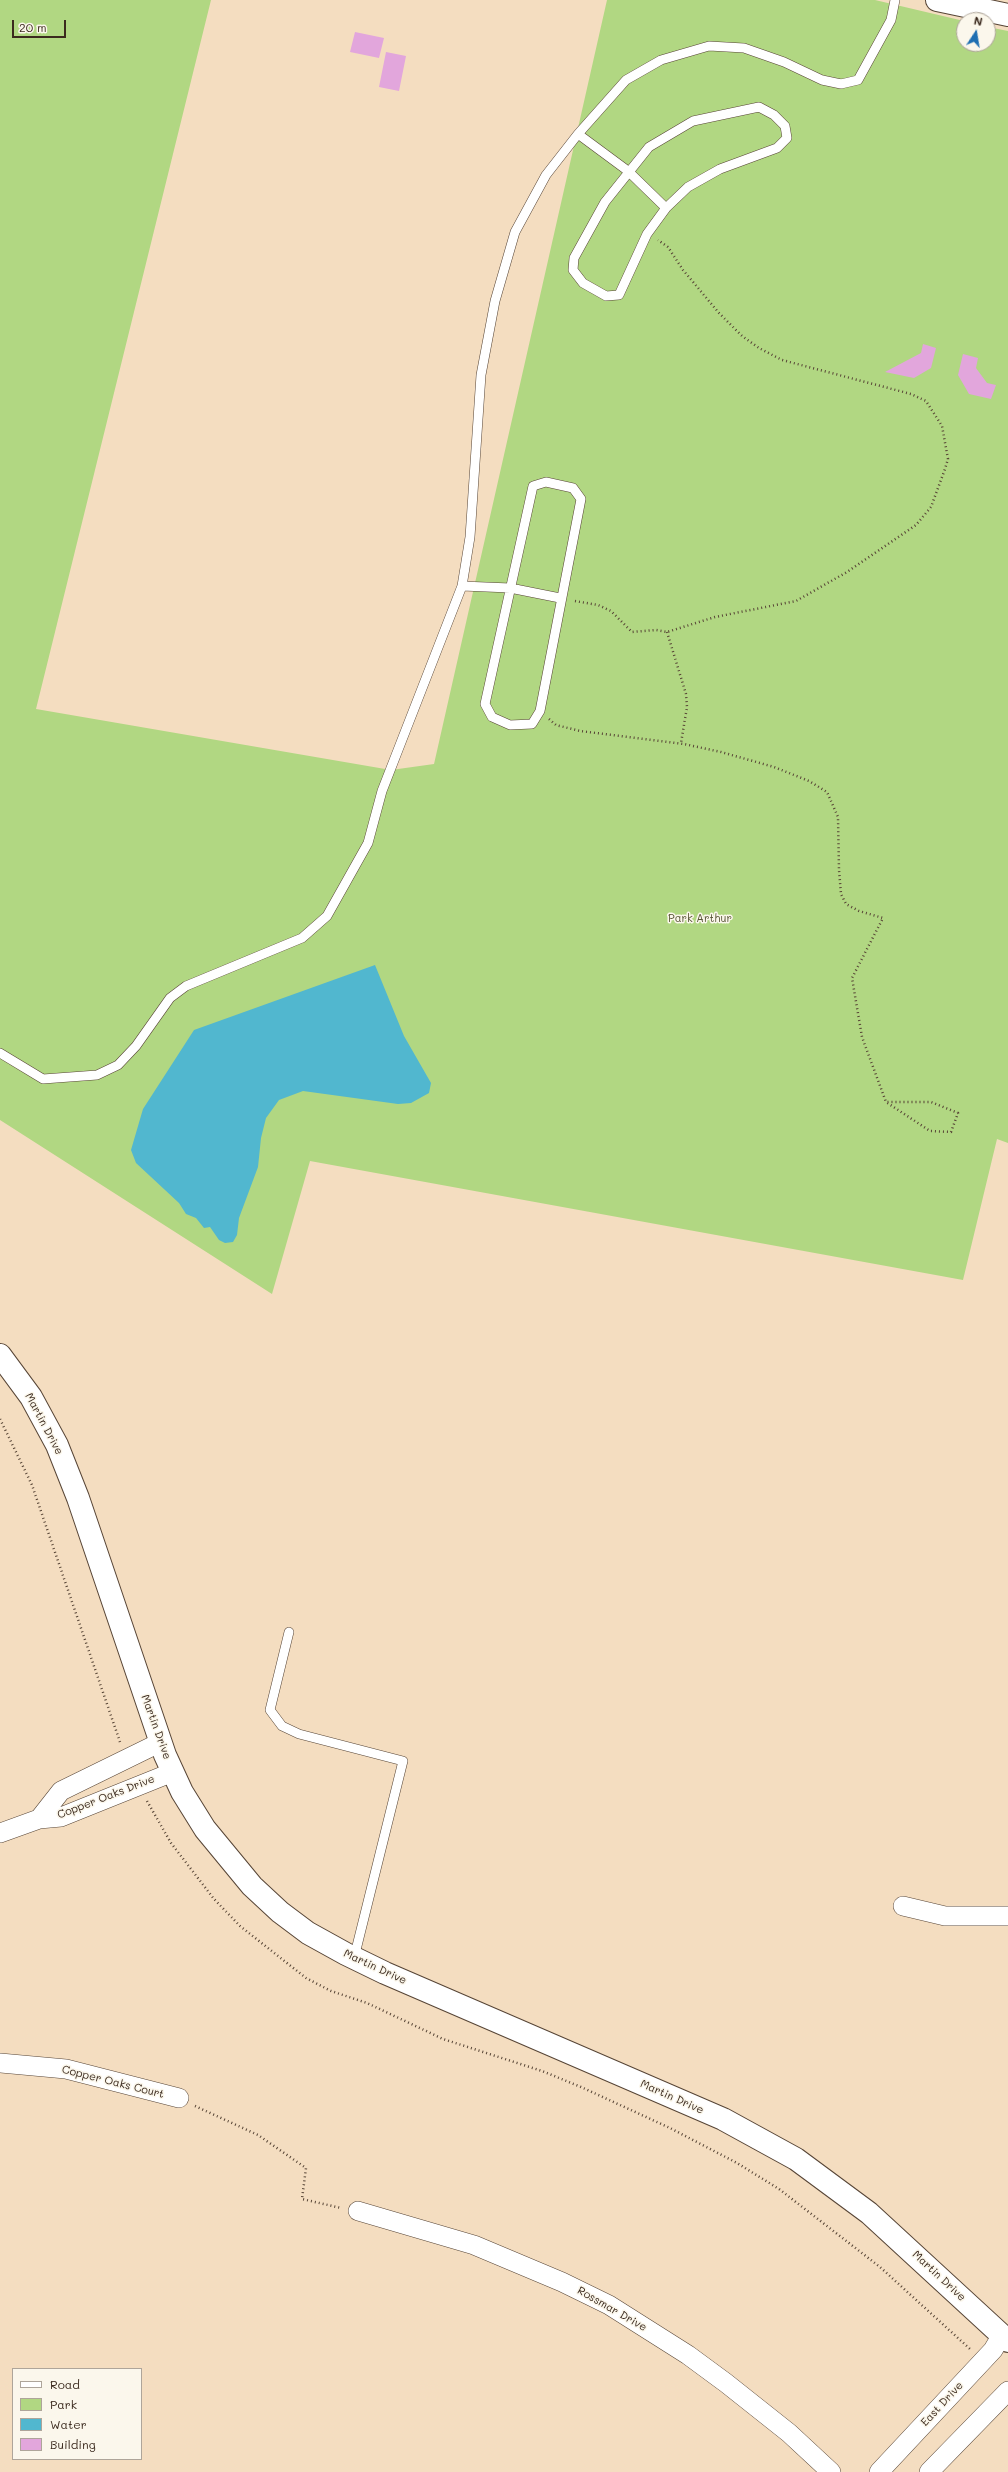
<!DOCTYPE html>
<style>
body{margin:0}
#map{position:relative;width:1008px;height:2472px;overflow:hidden;background:#f4ddc0;font-family:Mali,sans-serif}
canvas{display:block}
.legend{position:absolute;left:12px;top:2368px;width:130px;height:92px;box-sizing:border-box;background:#fbf7ec;border:1px solid #aea59a;margin:0;padding:5px 7px;list-style:none;font-size:12px;color:#3b2a1e}
.legend li{display:flex;align-items:center;gap:8px;height:20px}
.legend b{width:20px;border:1px solid #aea59a}
.north{position:absolute;left:956px;top:12px;width:40px;height:40px;box-sizing:border-box;background:#fbf7ec;border:1px solid #aea59a;border-radius:50%;rotate:12deg;font-size:11px;font-weight:700;line-height:16px;text-align:center;color:#3b2a1e}
.north::after{content:'';display:block;margin:auto;width:14px;height:18px;background:#1f6fb2;clip-path:polygon(50% 0,100% 100%,50% 72%,0 100%)}
.scale{position:absolute;left:12px;top:20px;width:54px;height:18px;box-sizing:border-box;border:2px solid #3b2a1e;border-top:0;padding-left:5px;font-size:12px;line-height:14px;white-space:nowrap;color:#3b2a1e;-webkit-text-stroke:3px #fbf7ec;paint-order:stroke}
</style>
<div id="map">
<canvas width="1008" height="2472"></canvas>
<ul class="legend">
<li><b style="height:5px;background:#fff"></b>Road</li>
<li><b style="height:11px;background:#b1d782"></b>Park</li>
<li><b style="height:11px;background:#51b7cf"></b>Water</li>
<li><b style="height:11px;background:#e2a6dc"></b>Building</li>
</ul>
<div class="north">N</div>
<div class="scale">20 m</div>
</div>
<script>
const g = document.querySelector('canvas').getContext('2d');
g.lineJoin = 'round';
function fill(path, color) {
  g.fillStyle = color;
  g.fill(path, 'evenodd');
}
function toPath(rows) {
  const path = new Path2D();
  for (const r of rows) {
    path.moveTo(r[0], r[1]);
    for (let i = 2; i < r.length; i += 2) path.lineTo(r[i], r[i + 1]);
  }
  return path;
}
function trace(path, color, width, dash) {
  g.strokeStyle = color;
  g.lineWidth = width;
  g.lineCap = dash ? 'butt' : 'round';
  g.setLineDash(dash || []);
  g.stroke(path);
}
function write(font, color, halo, rows, align = 'center') {
  g.font = font + ' Mali,sans-serif';
  g.lineWidth = 3;
  g.setLineDash([]);
  g.textBaseline = 'middle';
  g.strokeStyle = halo;
  g.fillStyle = color;
  for (const [text, x, y, turn = 0] of rows) {
    g.save();
    g.translate(x, y);
    g.rotate((+turn || 0) * Math.PI / 180);
    g.textAlign = isNaN(turn) ? turn : align;
    if (halo) g.strokeText(text, 0, 0);
    g.fillText(text, 0, 0);
    g.restore();
  }
}
fill(toPath([
 [0,0,211,0,36,709,391,770,434,764,607,0,875,0,964,21,964,44,988,44,988,27,1008,31,1008,1143,997,1139,963,1280,310,1161,272,1294,0,1120]
]), '#b1d782');
fill(toPath([
 [375,965,404,1036,431,1083,429,1093,411,1103,398,1104,303,1091,279,1100,266,1118,261,1138,258,1167,239,1218,237,1235,233,1242,225,1243,219,1240,210,1227,204,1228,196,1218,186,1214,179,1203,136,1163,131,1150,143,1109,194,1030]
]), '#51b7cf');
fill(toPath([
 [355,32,384,38,379,58,350,52],
 [386,52,406,56,399,91,379,87],
 [923,344,936,348,931,368,914,378,885,372,921,353],
 [963,354,978,358,976,368,987,383,996,385,991,399,969,394,958,375]
]), '#e2a6dc');
const service = toPath([
 [759,107,774,115,785,126,787,138,777,148,720,169,688,187,666,208,647,234,619,295,606,296,583,283,573,270,574,258,605,202,649,147,693,121,759,107],
 [578,134,628,171,666,208],
 [546,482,573,488,581,499,540,711,532,724,510,725,492,717,485,704,533,486,546,482],
 [462,586,510,588,560,598],
 [0,1053,43,1079,97,1075,118,1065,136,1046,170,998,186,986,302,938,327,916,368,843,382,791,462,586,470,537,481,375,495,301,515,232,546,175,578,134,626,80,661,60,709,46,744,48,784,62,822,80,841,84,858,80,891,20,895,0],
 [289,1632,270,1710,282,1726,299,1734,403,1761,354,1958]
]);
const minor = toPath([
 [39,1819,61,1791,161,1742],
 [0,1833,39,1819,61,1817,173,1772],
 [903,1906,945,1916,1008,1916],
 [0,2063,66,2069,179,2098],
 [358,2211,474,2245,562,2282,609,2305,688,2355,726,2383,789,2433,831,2472],
 [879,2472,993,2350,1002,2335],
 [929,2472,1008,2391]
]);
const tertiary = toPath([
 [937,0,1008,15],
 [0,1355,31,1397,57,1445,78,1498,165,1755,182,1792,205,1829,252,1886,280,1912,308,1933,346,1954,385,1973,723,2119,796,2159,869,2213,1008,2341]
]);
trace(service, '#574536', 10);
trace(minor, '#574536', 20);
trace(tertiary, '#574536', 24);
trace(toPath([
 [575,601,598,605,611,611,632,632,656,630,667,632,715,617,796,601,847,572,916,525,931,507,945,469,948,459,942,426,926,401,911,394,782,360,759,348,742,336,719,313,683,270,668,247,658,240],
 [667,632,686,694,687,707,681,743],
 [549,719,556,725,580,731,684,744,721,752,774,767,809,781,827,792,838,817,839,870,841,894,846,904,859,911,883,918,852,978,862,1037,886,1102,931,1102,958,1113,951,1132,930,1131,886,1102],
 [0,1419,32,1485,120,1742],
 [147,1801,171,1843,214,1899,240,1926,306,1978,331,1991,367,2003,443,2039,542,2071,581,2087,670,2128,737,2163,779,2189,880,2267,970,2349],
 [195,2106,258,2135,306,2168,302,2199,341,2208]
]), '#574536', 2.5, [1, 3]);
trace(service, '#fff', 9);
trace(minor, '#fff', 19);
trace(tertiary, '#fff', 22);
write('11px', '#585537', '#fbf7ec', [
 ["Park Arthur",700,919]
]);
write('11px', '#3b2a1e', '#fbf7ec', [
 ["Martin Drive",44,1424,62],
 ["Martin Drive",156,1727,70],
 ["Copper Oaks Drive",106,1797,-21],
 ["Martin Drive",375,1967,25],
 ["Copper Oaks Court",113,2082,14],
 ["Martin Drive",672,2097,24],
 ["Martin Drive",939,2276,43],
 ["Rossmar Drive",612,2309,30],
 ["East Drive",942,2404,-47]
]);
</script>
